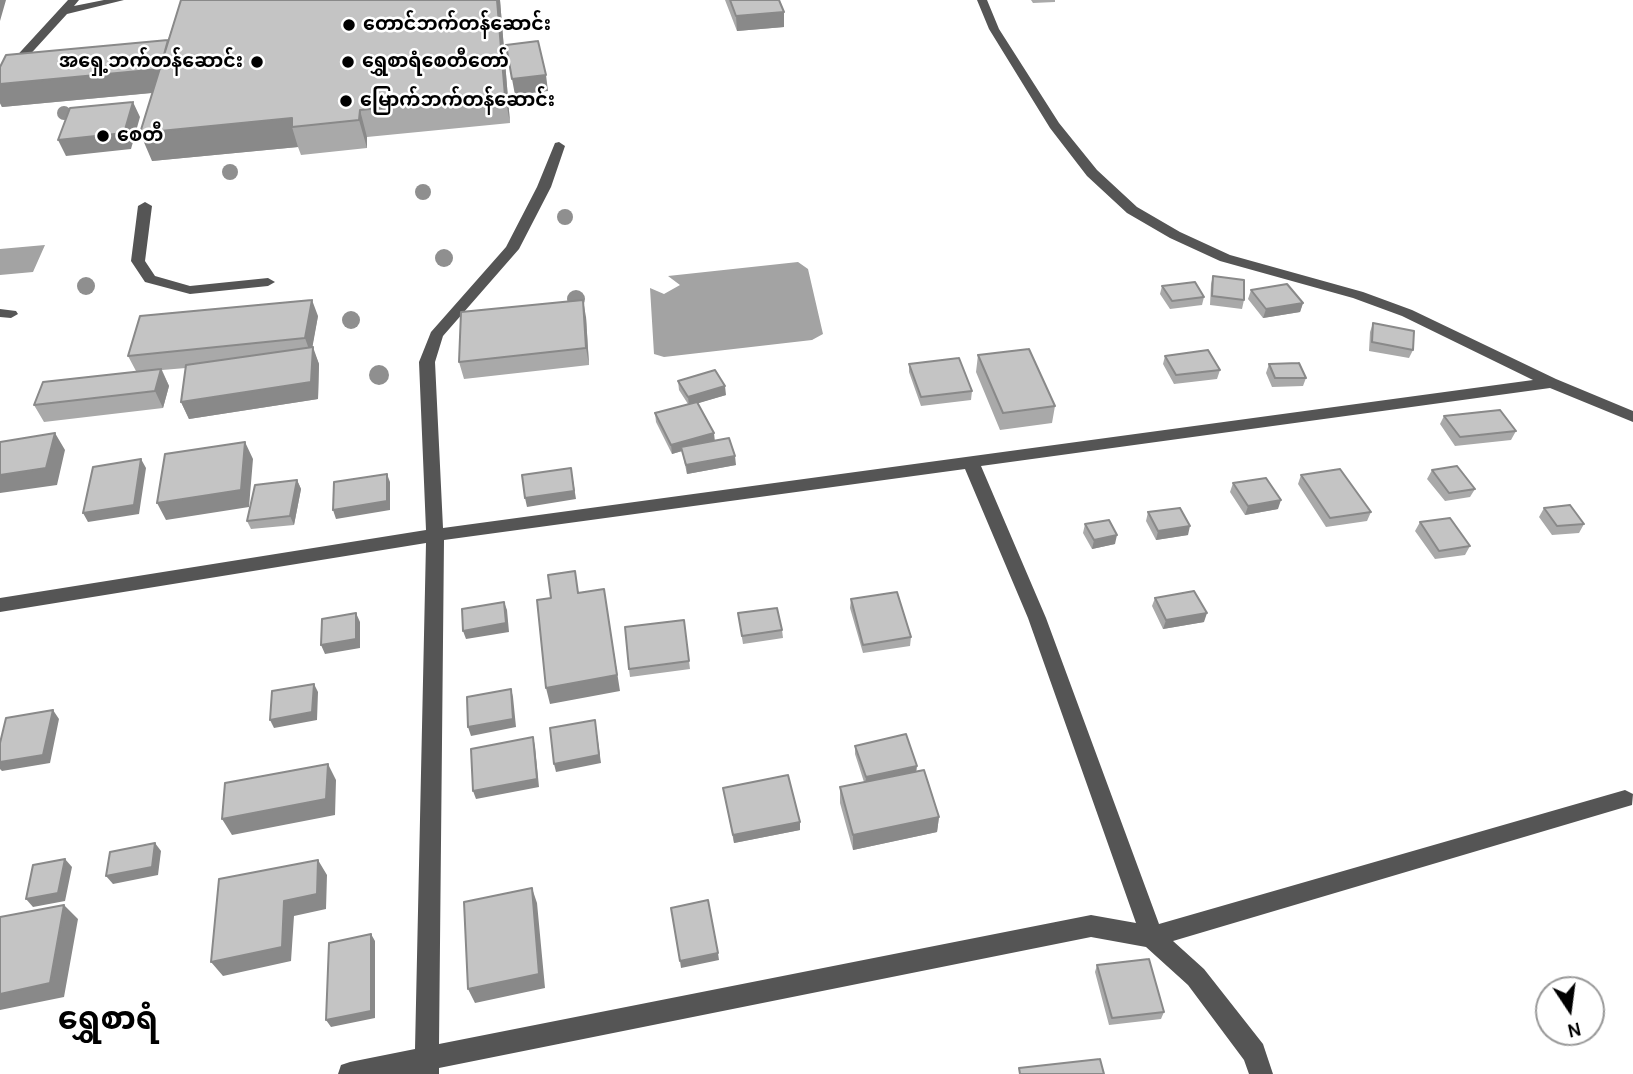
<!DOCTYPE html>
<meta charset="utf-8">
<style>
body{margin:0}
#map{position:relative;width:1633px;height:1074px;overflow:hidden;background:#fff;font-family:Karla,sans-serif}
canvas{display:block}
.north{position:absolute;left:1535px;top:976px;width:70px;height:70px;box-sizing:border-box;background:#fff;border:2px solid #999;border-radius:50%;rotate:167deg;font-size:19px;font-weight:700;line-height:28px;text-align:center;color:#000}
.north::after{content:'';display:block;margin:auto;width:24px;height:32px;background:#000;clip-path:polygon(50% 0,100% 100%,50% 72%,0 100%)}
</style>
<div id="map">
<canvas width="1633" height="1074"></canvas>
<div class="north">N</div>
</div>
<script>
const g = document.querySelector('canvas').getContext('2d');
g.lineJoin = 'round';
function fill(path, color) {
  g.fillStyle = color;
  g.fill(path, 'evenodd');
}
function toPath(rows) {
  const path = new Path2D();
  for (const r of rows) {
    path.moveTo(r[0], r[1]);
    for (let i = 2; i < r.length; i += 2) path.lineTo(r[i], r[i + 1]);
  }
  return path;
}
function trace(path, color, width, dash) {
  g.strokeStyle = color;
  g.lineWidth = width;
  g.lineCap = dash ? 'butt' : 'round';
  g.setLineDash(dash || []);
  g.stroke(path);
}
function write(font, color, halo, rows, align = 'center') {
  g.font = font + ' Karla,"Noto Sans Myanmar",sans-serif';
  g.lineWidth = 5;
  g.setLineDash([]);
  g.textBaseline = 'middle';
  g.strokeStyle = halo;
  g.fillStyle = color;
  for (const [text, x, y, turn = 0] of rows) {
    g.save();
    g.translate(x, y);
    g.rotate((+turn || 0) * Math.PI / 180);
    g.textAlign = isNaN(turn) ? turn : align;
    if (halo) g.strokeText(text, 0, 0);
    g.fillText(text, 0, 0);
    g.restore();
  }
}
fill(toPath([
 [45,245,33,272,0,275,0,249],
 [798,262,808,269,823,334,812,340,664,357,654,354,650,288,664,294,680,285,668,276]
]), '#a3a3a3');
fill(toPath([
 [68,0,79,0,74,6,104,0,124,0,67,14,4,83,0,84,0,74,68,0],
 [977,0,987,0,999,29,1059,123,1097,170,1137,207,1180,232,1230,255,1363,292,1412,310,1556,379,1633,411,1633,422,1550,388,981,466,1046,618,1159,924,1625,790,1633,794,1632,805,1173,941,1204,969,1263,1044,1273,1074,1249,1074,1244,1060,1188,985,1146,947,1091,937,439,1068,439,1074,338,1074,341,1065,350,1062,415,1049,426,543,0,612,0,598,426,530,419,362,431,332,506,247,537,187,555,143,559,142,565,146,551,187,519,249,443,336,435,362,443,528,1533,380,1402,316,1353,298,1220,261,1170,238,1127,213,1087,176,1050,128,989,29,977,0],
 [965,469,1028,618,1136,923,1091,915,439,1044,444,540,965,469],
 [145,202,152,206,145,261,155,276,190,286,268,278,275,282,268,286,190,294,145,282,131,261,138,206,145,202],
 [0,309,16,311,18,314,11,318,0,317,0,309]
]), '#555');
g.fillStyle = '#8f8f8f';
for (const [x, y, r] of [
 [64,113,7],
 [230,172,8],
 [423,192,8],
 [565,217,8],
 [444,258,9],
 [86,286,9],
 [576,299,9],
 [351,320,9],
 [379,375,10]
]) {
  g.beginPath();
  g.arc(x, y, r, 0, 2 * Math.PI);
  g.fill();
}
fill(toPath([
 [181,0,500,0,510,123,367,137,367,148,301,155,298,147,152,161,152,93,2,107,0,103,0,67,168,40],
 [725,0,779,0,784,12,784,27,737,31],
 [1031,0,1055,0,1055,2,1033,3],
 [1213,276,1244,300,1242,309,1210,305,1211,284],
 [1162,286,1204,297,1202,305,1170,309,1160,294],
 [1251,290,1303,303,1300,312,1263,318,1248,299],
 [318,316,312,347,319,364,318,399,189,419,181,402,186,368,162,370,169,386,163,408,44,422,34,405,136,371,128,356],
 [586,317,589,365,464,379,459,362],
 [1373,323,1413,350,1409,358,1369,351,1370,332],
 [978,355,1055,406,1052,423,1000,430,976,372],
 [1165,356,1220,370,1217,379,1174,384,1163,364],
 [909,364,972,391,971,400,921,406,909,372],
 [1269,364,1306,378,1303,386,1272,387,1266,373],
 [678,381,726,395,698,403,714,441,736,465,687,474,682,451,672,454,656,422,655,413,688,404,679,390],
 [1444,416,1516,431,1511,440,1455,446,1440,424],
 [1432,470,1475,489,1470,497,1445,501,1427,479],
 [1301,475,1371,512,1367,521,1326,527,1298,484],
 [297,480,301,489,294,525,251,529,247,521],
 [1233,483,1278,509,1245,515,1230,492],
 [1544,508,1584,524,1579,533,1552,535,1539,517],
 [1148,512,1188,535,1156,540,1146,521],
 [1420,522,1470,546,1465,555,1435,559,1415,531],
 [1085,524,1115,544,1092,549,1083,533],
 [1155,598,1204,622,1163,629,1152,606],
 [851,599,911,637,910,646,863,653,850,608],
 [738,613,782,630,783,638,743,644],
 [684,620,690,669,630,677,629,669],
 [855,746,917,772,939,817,937,832,853,850,840,803,840,787,864,782,855,754],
 [723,788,800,830,734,843],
 [1097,965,1164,1012,1161,1019,1109,1025,1095,972]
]), '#a9a9a9');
fill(toPath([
 [0,0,6,0,0,21],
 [497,0,500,0,510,123,505,96],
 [784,12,784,27,737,31,736,16],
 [163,69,172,91,2,107,0,103,0,84],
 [546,75,548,91,515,95,512,79],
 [133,102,140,117,131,149,66,156,58,140],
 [360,110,367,137,367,148,359,120],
 [292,118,292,127,298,147,152,161,140,133],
 [312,300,318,316,311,355,305,338],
 [583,300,586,317,589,365,586,348],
 [1303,303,1300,312,1263,318,1266,309],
 [313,347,319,364,318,399,189,419,181,402],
 [161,369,169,386,163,408,155,391],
 [725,386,726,395,689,406,688,397],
 [55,433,65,450,57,485,0,493,0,475],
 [714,433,715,442,681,447,682,451,672,454,671,445],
 [245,442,253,459,249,507,166,520,157,503],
 [735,456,736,465,687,474,686,465],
 [141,459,146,468,139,514,88,522,83,513],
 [571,468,576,499,527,507,525,498],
 [387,474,390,482,390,510,336,519,333,510],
 [297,480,301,489,294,525,290,516],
 [1281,500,1278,509,1245,515,1248,506],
 [1190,526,1188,535,1156,540,1158,531],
 [1117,535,1115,544,1092,549,1094,540],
 [604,589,620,691,550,704,546,688],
 [504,602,507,610,509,632,466,639,463,631],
 [356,613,360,622,360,648,325,654,321,645],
 [1207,613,1204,622,1163,629,1166,620],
 [314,684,318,692,317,720,274,728,270,720],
 [511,689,513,697,516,727,471,736,468,727],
 [53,710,59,719,50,763,2,771,0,769,0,762],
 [595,720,601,763,556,772,554,764],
 [533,737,535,746,539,787,476,799,473,791],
 [328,764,336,780,335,815,232,835,222,819],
 [917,766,916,774,865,785,866,777],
 [939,817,937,832,853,850,853,835],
 [800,822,800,830,734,843,733,835],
 [155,843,161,851,158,875,113,884,106,876],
 [65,859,72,867,65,901,33,907,26,899],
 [318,860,327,875,326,909,294,916,291,961,223,976,211,962,284,901],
 [532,888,537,903,545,988,475,1003,468,989],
 [64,905,78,919,64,997,0,1010,0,994],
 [371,934,375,941,375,1018,331,1027,326,1020],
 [718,953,719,960,681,968,680,961]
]), '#898989');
const building = toPath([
 [181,0,497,0,505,96,360,110,359,120,292,127,292,118,140,133,181,0],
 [730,0,779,0,784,12,736,16,730,0],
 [168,40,160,69,0,84,0,67,6,55,168,40],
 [538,41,546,75,512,79,506,45,538,41],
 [133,102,124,133,58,140,70,108,133,102],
 [1213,276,1244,280,1244,300,1212,296,1213,276],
 [1195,282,1204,297,1172,301,1162,286,1195,282],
 [1287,284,1303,303,1266,309,1251,290,1287,284],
 [312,300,305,338,128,356,140,316,312,300],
 [583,300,586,348,459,362,461,312,583,300],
 [1373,323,1414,331,1413,350,1372,342,1373,323],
 [313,347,311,382,181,402,186,365,313,347],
 [1029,349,1055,406,1003,413,978,355,1029,349],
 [1208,350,1220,370,1176,375,1165,356,1208,350],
 [959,358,972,391,921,397,909,364,959,358],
 [1299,363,1306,378,1275,378,1269,364,1299,363],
 [161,369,155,391,34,405,43,382,161,369],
 [715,370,725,386,688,397,678,381,715,370],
 [697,402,714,433,671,445,655,413,697,402],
 [1500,410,1516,431,1460,437,1444,416,1500,410],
 [55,433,46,468,0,475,0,442,55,433],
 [729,438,735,456,686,465,681,447,729,438],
 [245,442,241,490,157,503,165,454,245,442],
 [141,459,134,505,83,513,93,467,141,459],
 [1457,466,1475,489,1449,493,1432,470,1457,466],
 [571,468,574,491,525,498,522,475,571,468],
 [1340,469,1371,512,1330,518,1301,475,1340,469],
 [387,474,387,501,333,510,334,482,387,474],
 [1266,478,1281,500,1248,506,1233,483,1266,478],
 [297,480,290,516,247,521,255,485,297,480],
 [1570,505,1584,524,1557,526,1544,508,1570,505],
 [1180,508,1190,526,1158,531,1148,512,1180,508],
 [1450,518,1470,546,1439,551,1420,522,1450,518],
 [1109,520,1117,535,1094,540,1085,524,1109,520],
 [575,571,578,593,604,589,617,675,546,688,537,600,551,598,548,575,575,571],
 [1194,591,1207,613,1166,620,1155,598,1194,591],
 [897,592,911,637,863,645,851,599,897,592],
 [504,602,506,623,463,631,462,609,504,602],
 [777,608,782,630,742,636,738,613,777,608],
 [356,613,356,639,321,645,322,619,356,613],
 [684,620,689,661,629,669,625,627,684,620],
 [314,684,312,712,270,720,272,691,314,684],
 [511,689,513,719,468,727,467,697,511,689],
 [53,710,43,755,0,762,0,743,6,718,53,710],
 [595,720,599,755,554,764,550,728,595,720],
 [906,734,917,766,866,777,855,746,906,734],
 [533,737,537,779,473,791,471,749,533,737],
 [328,764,326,799,222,819,225,783,328,764],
 [924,770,939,817,853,835,840,787,924,770],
 [788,775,800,822,733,835,723,788,788,775],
 [155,843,152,867,106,876,110,852,155,843],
 [65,859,58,893,26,899,33,865,65,859],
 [318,860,317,894,284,901,282,947,211,962,219,879,318,860],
 [532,888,539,974,468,989,464,902,532,888],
 [708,900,718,953,680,961,671,908,708,900],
 [64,905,50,983,0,994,0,917,64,905],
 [371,934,371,1011,326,1020,329,943,371,934],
 [1149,959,1164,1012,1112,1018,1097,965,1149,959],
 [1100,1059,1104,1074,1020,1074,1019,1068,1100,1059]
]);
fill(building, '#c4c4c4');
trace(building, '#898989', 2);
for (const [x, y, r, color] of [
 [349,25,7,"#000"],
 [257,62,7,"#000"],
 [348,62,7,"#000"],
 [346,101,7,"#000"],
 [103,136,7,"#000"]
]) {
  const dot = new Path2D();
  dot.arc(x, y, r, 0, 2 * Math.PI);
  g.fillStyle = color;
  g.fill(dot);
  trace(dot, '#fff', 2.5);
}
write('bold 19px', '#000', '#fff', [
 ["တောင်ဘက်တန်ဆောင်း",363,25],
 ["အရှေ့ဘက်တန်ဆောင်း",243,62,"right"],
 ["ရွှေစာရံစေတီတော်",362,62],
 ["မြောက်ဘက်တန်ဆောင်း",360,101],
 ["စေတီ",117,136]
], 'left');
write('bold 32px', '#000', '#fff', [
 ["ရွှေစာရံ",108,1020]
]);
</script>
